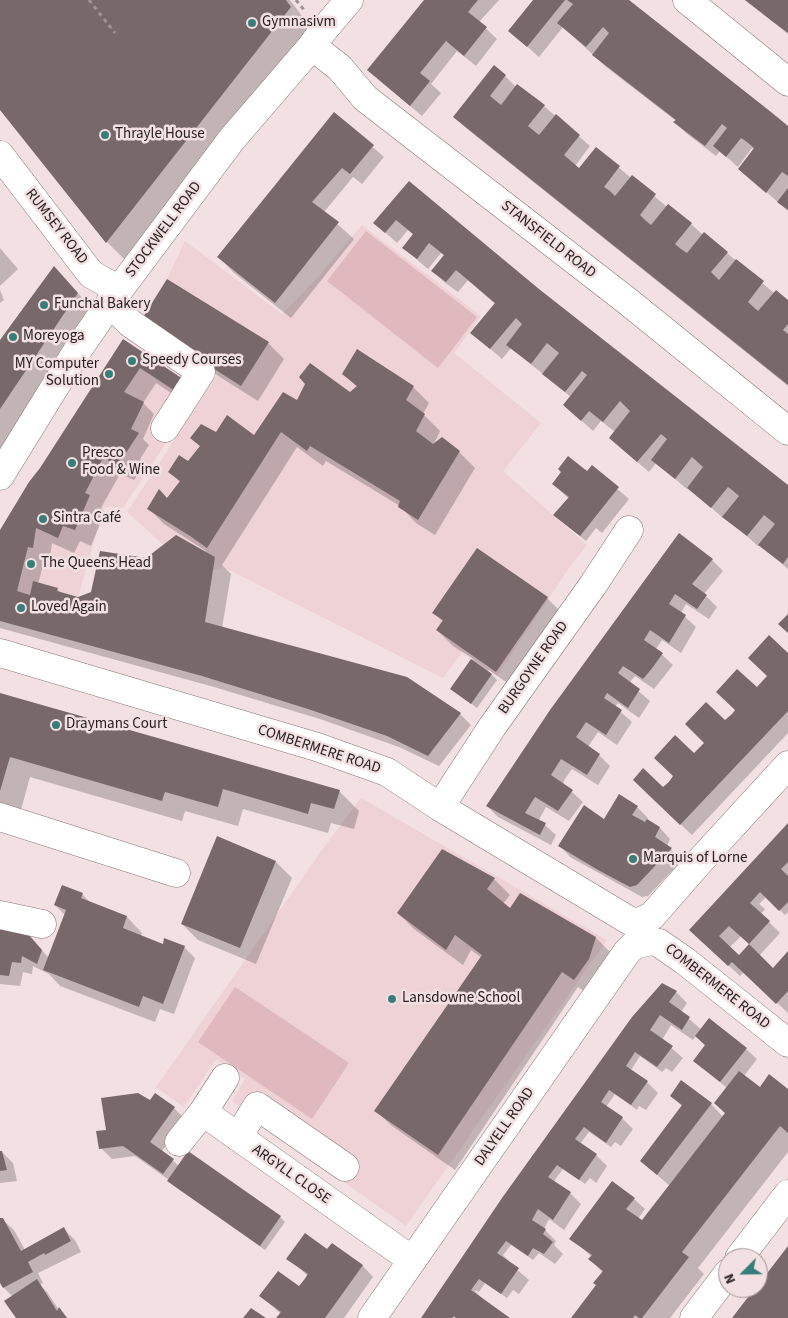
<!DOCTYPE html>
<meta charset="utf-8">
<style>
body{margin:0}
#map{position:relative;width:788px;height:1318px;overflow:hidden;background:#f3e0e3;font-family:"Source Sans 3",sans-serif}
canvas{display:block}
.north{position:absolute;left:718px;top:1248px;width:50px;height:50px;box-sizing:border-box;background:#f3e0e3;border:1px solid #a19395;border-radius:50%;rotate:247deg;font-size:14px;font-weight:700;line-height:20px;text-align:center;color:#272021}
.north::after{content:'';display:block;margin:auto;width:18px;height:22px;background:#377e79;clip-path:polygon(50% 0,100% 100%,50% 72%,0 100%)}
</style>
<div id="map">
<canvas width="788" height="1318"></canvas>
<div class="north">N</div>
</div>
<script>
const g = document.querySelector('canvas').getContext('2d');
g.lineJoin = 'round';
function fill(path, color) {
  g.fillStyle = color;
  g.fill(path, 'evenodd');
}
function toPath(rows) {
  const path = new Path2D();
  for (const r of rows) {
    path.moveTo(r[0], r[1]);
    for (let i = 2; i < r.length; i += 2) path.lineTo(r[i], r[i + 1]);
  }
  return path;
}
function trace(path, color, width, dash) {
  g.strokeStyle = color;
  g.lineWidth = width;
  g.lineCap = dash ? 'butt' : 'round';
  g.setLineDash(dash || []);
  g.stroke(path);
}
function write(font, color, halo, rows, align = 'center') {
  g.font = font + ' "Source Sans 3",sans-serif';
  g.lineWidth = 5;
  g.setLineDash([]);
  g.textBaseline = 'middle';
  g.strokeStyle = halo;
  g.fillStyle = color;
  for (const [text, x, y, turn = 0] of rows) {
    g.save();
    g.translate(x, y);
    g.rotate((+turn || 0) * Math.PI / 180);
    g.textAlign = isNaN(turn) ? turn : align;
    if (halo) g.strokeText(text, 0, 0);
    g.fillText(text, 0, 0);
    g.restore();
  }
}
fill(toPath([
 [362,225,481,316,454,353,541,423,503,471,587,545,569,568,497,676,463,651,443,678,223,567,201,574,186,565,127,512,219,372,140,322,167,279,185,241,282,314,319,276],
 [123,339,200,392,123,508,104,507,78,597,57,591,58,588,33,582,30,595,0,586,0,530,29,482,40,468],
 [361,798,607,940,406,1226,252,1117,232,1101,245,1079,216,1059,184,1107,156,1087,325,846]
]), '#eed2d6');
fill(toPath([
 [366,231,477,317,438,368,327,281],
 [235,987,349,1063,312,1119,198,1042]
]), '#dfb9be');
fill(toPath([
 [0,0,290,0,311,28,127,262,107,242,0,108],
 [425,0,499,0,479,22,497,39,476,66,457,51,431,84,441,93,422,116,368,70],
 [535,0,628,0,788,127,788,211,740,169,755,150,752,148,738,167,720,151,716,156,686,133,675,122,676,121,605,66,563,27,539,57,510,31],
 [745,0,788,0,788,34],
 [505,76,516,87,518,86,544,106,590,146,575,166,579,170,596,148,631,178,632,177,667,207,668,206,691,224,703,235,727,253,774,293,788,301,788,386,466,128,455,117],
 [335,114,384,157,362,184,353,177,324,212,354,239,291,318,234,273,219,257],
 [409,182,539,290,788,486,788,569,759,545,758,546,724,516,723,518,688,487,687,489,656,463,649,472,621,448,615,432,601,421,593,431,564,405,571,397,511,348,502,359,472,333,495,304,468,280,458,292,444,282,433,271,445,256,441,253,428,269,415,258,404,248,414,235,408,230,397,243,375,223],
 [0,248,18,269,0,286],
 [55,268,97,314,0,459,0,342],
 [0,290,4,300,0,303],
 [158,338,268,343,284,359,258,401],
 [123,341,191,406,156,383,143,403,154,414,143,439,149,445,140,459,145,464,134,480,120,474,101,508,105,512,91,546,80,541,74,553,52,543,49,564,44,562,38,584,57,589,62,594,78,598,92,593,147,559,205,553,206,551,164,524,148,508,167,500,181,483,170,472,188,463,201,447,191,438,217,434,255,437,298,402,350,394,357,387,343,373,357,351,413,387,429,403,423,414,440,431,433,446,459,452,475,468,435,535,416,523,400,506,326,461,323,466,297,447,222,565,231,574,222,628,460,714,471,725,439,766,399,747,320,719,214,687,0,628,0,532],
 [592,467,629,499,602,533,596,528,586,541,560,520,569,499,553,484,587,472],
 [679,535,712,560,723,571,704,594,717,607,709,619,686,604,681,613,696,627,681,653,662,640,656,649,673,665,654,689,635,676,629,683,650,701,639,718,618,703,615,707,632,722,617,745,598,732,588,747,599,755,610,766,598,785,572,769,565,779,563,784,583,802,569,821,546,807,538,821,545,825,556,835,551,845,498,817,487,806],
 [478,550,547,598,563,614,513,687,489,670,488,671,497,680,477,708,452,689,473,659,453,646,437,630,443,622,434,613],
 [788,655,788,733,692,835,645,791,663,788],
 [0,694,339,791,359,811,354,829,331,823,328,833,243,809,238,826,185,811,182,821,30,777,21,810,0,804],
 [637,807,648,818,647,820,660,828,670,839,667,846,682,860,648,896,642,897,570,857,560,846],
 [788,825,788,912,785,915,766,897,759,904,765,909,761,914,780,933,759,956,773,969,788,952,788,1013,744,972,740,976,702,941],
 [741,936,750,945,739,957,729,948],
 [276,862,292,878,256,964,198,940,182,924],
 [494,879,510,895,503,904,510,910,596,938,612,954,590,995,578,987,455,1170,392,1126,376,1111,482,958,471,950,463,965,414,929,398,913],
 [82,894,91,903,127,917,142,933,141,936,163,945,184,947,195,958,174,1014,160,1009,155,1022,60,986,49,974,33,966,32,974,23,972,20,986,0,984,0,929,29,936,49,958,65,915,55,905],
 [676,992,687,1003,681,1012,702,1030,746,1049,757,1059,744,1076,760,1088,788,1091,788,1152,698,1268,704,1274,670,1318,573,1318,597,1285,603,1273,590,1259,592,1257,571,1238,634,1199,645,1209,638,1219,642,1222,670,1186,641,1161,683,1107,671,1096,711,1104,723,1117,726,1114,727,1088,695,1061,706,1046,696,1036,693,1040,671,1025,662,1040,683,1058,672,1072,666,1068,662,1072,640,1056,631,1070,647,1082,658,1093,646,1110,639,1106,637,1110,615,1094,606,1107,622,1118,633,1129,621,1146,615,1142,611,1147,589,1132,580,1144,596,1155,607,1166,596,1183,590,1178,585,1184,563,1169,554,1181,570,1193,581,1204,564,1230,549,1219,544,1229,556,1241,554,1245,563,1254,555,1264,539,1253,533,1260,511,1245,503,1255,509,1261,508,1262,529,1280,519,1294,513,1290,507,1298,485,1283,479,1292,474,1290,483,1299,508,1318,423,1318],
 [150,1102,174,1108,185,1119,162,1151,179,1166,280,1217,285,1222,265,1250,174,1186,169,1180,135,1156,112,1159,101,1148,108,1131],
 [2,1152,13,1163,17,1181,0,1183,0,1153],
 [2,1219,14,1230,25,1250,64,1229,75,1240,81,1252,38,1273,43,1283,40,1285,47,1292,59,1310,68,1318,18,1318,13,1297,4,1288,0,1281,0,1220],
 [332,1244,363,1266,373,1277,344,1318,278,1318,281,1314,261,1296,300,1288,308,1276,288,1258,327,1250]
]), '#0003');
fill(toPath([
 [0,0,286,0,291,7,106,243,0,110],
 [424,0,478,0,468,12,487,27,464,56,446,41,420,73,430,81,410,106,367,70],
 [533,0,565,0,527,47,508,31],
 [567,0,629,0,771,112,788,126,788,176,782,172,766,193,738,169,754,148,747,142,741,138,726,157,713,146,727,128,722,124,705,146,673,122,676,120,592,55,609,33,603,27,586,47,557,23,573,4],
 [745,0,788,0,788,33,772,21],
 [494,65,506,75,490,96,501,105,517,84,545,105,528,126,539,135,556,114,580,135,564,155,579,168,596,147,620,166,604,187,610,191,615,196,632,175,656,194,640,215,645,220,651,225,668,204,692,223,675,244,681,249,687,253,704,232,728,252,711,272,719,280,736,259,764,281,748,302,758,311,776,290,788,300,788,324,783,330,788,334,788,385,453,117],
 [334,112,374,145,350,174,342,168,312,202,339,222,275,303,217,257],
 [409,181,539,289,788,485,788,557,783,564,758,545,775,524,764,515,747,536,722,517,739,496,732,490,728,487,711,508,687,488,703,467,692,457,675,479,651,460,667,439,661,434,637,462,609,438,630,411,620,401,603,422,589,411,581,421,563,405,587,375,582,371,565,392,542,374,559,353,547,343,531,364,506,345,522,324,516,318,490,349,470,333,495,303,456,270,446,282,431,271,444,255,429,243,417,259,402,248,413,234,396,220,385,233,373,223],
 [788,188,788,210,777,202],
 [54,266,78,293,0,409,0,340],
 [167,279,269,342,241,386,140,322],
 [123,339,183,379,175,391,140,368,124,392,144,402,131,429,139,433,118,465,103,458,85,493,90,495,75,530,63,526,58,538,36,528,33,548,28,547,17,591,30,595,33,581,58,588,57,591,78,597,91,592,100,551,146,558,176,535,215,557,205,622,407,677,461,713,428,756,387,736,308,709,202,676,0,621,0,530,29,482,40,468],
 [357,349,414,386,406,400,425,414,416,431,433,444,442,437,460,451,418,520,398,507,400,501,310,446,307,451,281,432,207,548,190,536,147,509,159,489,167,498,180,481,168,472,179,455,188,461,200,446,190,438,201,424,216,432,227,415,254,435,283,392,297,400,305,384,299,377,310,363,350,392,357,386,342,374],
 [568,456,587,471,592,465,619,487,580,536,553,515,569,497,552,484,561,472,558,469],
 [679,533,713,559,692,584,707,595,697,609,675,594,669,604,686,615,669,643,650,630,644,640,663,653,653,667,643,679,623,666,618,673,640,689,628,708,607,693,604,698,622,710,606,735,586,722,576,737,600,754,587,775,561,759,551,775,573,790,558,811,535,797,525,813,546,823,540,835,486,806,550,710],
 [477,548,548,597,496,672,436,630,443,620,432,613],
 [788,614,788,633,778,624],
 [769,635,788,653,788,711,680,825,633,780,643,768,663,787,669,782,673,776,654,758,675,735,694,753,704,743,685,724,706,702,725,720,732,714,735,710,716,692,737,669,757,687,767,676,748,658],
 [471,659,492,674,471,704,450,689],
 [0,693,340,790,334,809,311,803,308,814,223,789,218,807,165,792,162,801,10,757,0,791],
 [619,794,638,806,632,815,645,822,647,819,660,827,655,837,672,848,637,885,630,887,598,870,558,846,584,805,604,819],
 [788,823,788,862,781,869,788,876,788,902,779,911,760,892,750,903,770,921,749,944,729,926,719,936,739,955,749,944,773,968,788,951,788,991,776,1004,732,962,728,966,689,930],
 [217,836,276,861,240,948,181,924],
 [442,849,495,878,487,889,510,908,520,893,596,937,589,959,574,980,562,972,438,1155,374,1111,482,955,455,935,446,950,397,913],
 [62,885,83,893,81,898,127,916,123,928,163,944,164,938,185,946,163,1004,143,996,139,1007,43,970,66,910,54,905],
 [0,927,29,935,42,950,37,964,22,956,21,963,12,962,9,976,0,975],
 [662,983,677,991,669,1002,690,1017,682,1030,660,1015,650,1030,673,1046,657,1067,635,1052,626,1066,648,1081,631,1105,609,1090,601,1102,623,1117,606,1143,584,1127,575,1139,597,1154,579,1180,557,1165,548,1177,571,1192,553,1220,538,1209,532,1220,546,1229,543,1234,553,1242,544,1254,533,1248,528,1256,506,1241,497,1253,519,1268,501,1294,479,1279,471,1290,510,1318,456,1318,454,1316,452,1318,421,1318,502,1198,632,1017],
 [709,1018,747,1048,720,1082,693,1061,705,1045,695,1036],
 [739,1071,760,1087,769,1074,788,1089,788,1133,780,1126,682,1252,689,1257,642,1318,639,1318,635,1315,633,1318,571,1318,596,1285,593,1283,603,1271,588,1259,592,1255,569,1239,612,1181,635,1198,626,1209,642,1220,725,1113,714,1103],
 [681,1080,712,1103,657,1175,640,1161,682,1105,670,1096],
 [138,1093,150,1100,155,1093,175,1107,150,1142,174,1159,163,1174,123,1146,99,1149,96,1131,106,1130,101,1098],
 [0,1151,2,1151,7,1170,0,1171],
 [188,1151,281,1216,260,1246,167,1181],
 [0,1218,3,1218,21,1251,64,1227,71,1241,45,1255,44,1253,28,1262,33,1272,3,1288,0,1283],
 [305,1233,327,1249,332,1243,363,1265,325,1318,276,1318,281,1312,259,1296,278,1271,299,1286,304,1280,308,1274,286,1259],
 [788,1246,788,1318,732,1318,755,1288,758,1288,758,1285],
 [37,1279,57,1311,59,1307,67,1318,16,1318,4,1301],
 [251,1308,266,1318,243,1318]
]), '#78686a');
const minor = toPath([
 [687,0,788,82],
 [312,46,340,68,365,98,626,300,788,431],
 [0,155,91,274,119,290],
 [110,303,130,323,201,372,165,428],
 [0,653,317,747,387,772,440,807,630,921,638,922,652,916,700,861,788,765],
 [440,807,492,727,593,585,629,530],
 [0,817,176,873],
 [0,915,42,924],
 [225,1078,203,1112,412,1260],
 [238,1137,257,1106,345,1167],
 [179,1142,203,1112],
 [739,1258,788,1194],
 [372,1318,627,952,634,945,651,941,659,943,685,961,788,1043],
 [694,1318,728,1273]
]);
const highway = toPath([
 [0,476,77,351,119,290,232,139,312,46,322,32,349,0]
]);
trace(minor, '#867577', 29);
trace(highway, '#867577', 29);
trace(toPath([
 [89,0,115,33],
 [296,0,304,10]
]), '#a09294', 3, [4, 4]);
trace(minor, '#fff', 28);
trace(highway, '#fff', 28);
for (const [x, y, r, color] of [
 [252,23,5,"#377e79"],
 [105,135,5,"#377e79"],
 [44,305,5,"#377e79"],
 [13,337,5,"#377e79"],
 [132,361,5,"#377e79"],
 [109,374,5,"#377e79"],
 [72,463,5,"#377e79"],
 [43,519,5,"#377e79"],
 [31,564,5,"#377e79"],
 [21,608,5,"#377e79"],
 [56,725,5,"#377e79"],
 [633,859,5,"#377e79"],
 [392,999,5,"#377e79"]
]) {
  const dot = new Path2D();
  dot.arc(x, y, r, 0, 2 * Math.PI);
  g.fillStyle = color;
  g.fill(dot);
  trace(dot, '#f3e0e3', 2);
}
write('15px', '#272021', '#f3e0e3', [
 ["Gymnasivm",262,23],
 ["Thrayle House",115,135],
 ["Funchal Bakery",54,305],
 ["Moreyoga",23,337],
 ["Speedy Courses",142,361],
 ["MY Computer",99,365,"right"],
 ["Solution",99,382,"right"],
 ["Presco",82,454],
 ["Food & Wine",82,471],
 ["Sintra Café",53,519],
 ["The Queens Head",41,564],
 ["Loved Again",31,608],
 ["Draymans Court",66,725],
 ["Marquis of Lorne",643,859],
 ["Lansdowne School",402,999]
], 'left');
write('15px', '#272021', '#f3e0e3', [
 ["RUMSEY ROAD",56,227,52],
 ["STOCKWELL ROAD",164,230,-53],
 ["STANSFIELD ROAD",548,240,38],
 ["BURGOYNE ROAD",534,668,-55],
 ["COMBERMERE ROAD",319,750,18],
 ["COMBERMERE ROAD",717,987,38],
 ["DALYELL ROAD",505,1127,-55],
 ["ARGYLL CLOSE",291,1175,35]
]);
</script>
